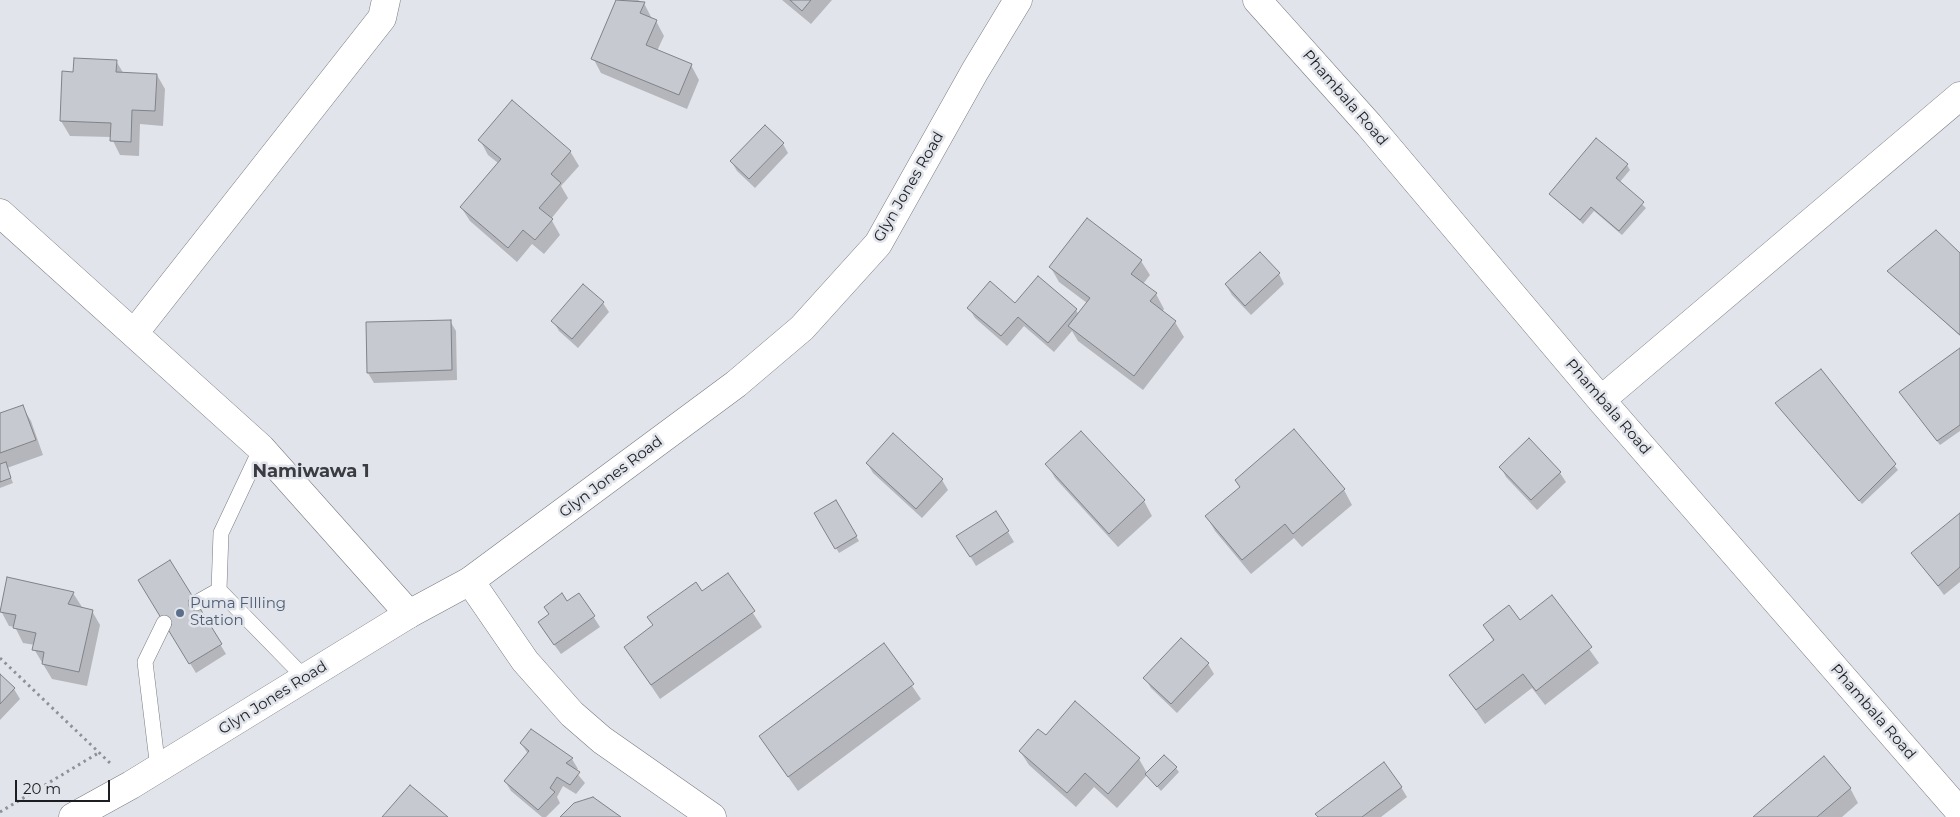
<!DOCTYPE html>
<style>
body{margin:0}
#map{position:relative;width:1960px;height:817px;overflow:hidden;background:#e1e4eb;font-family:Montserrat,sans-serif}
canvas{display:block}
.scale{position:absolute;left:15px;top:780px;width:95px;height:22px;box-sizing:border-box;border:2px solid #1d1e21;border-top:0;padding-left:6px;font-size:15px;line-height:18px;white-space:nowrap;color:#1d1e21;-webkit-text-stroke:4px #e1e4eb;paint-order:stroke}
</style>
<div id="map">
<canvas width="1960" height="817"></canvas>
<div class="scale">20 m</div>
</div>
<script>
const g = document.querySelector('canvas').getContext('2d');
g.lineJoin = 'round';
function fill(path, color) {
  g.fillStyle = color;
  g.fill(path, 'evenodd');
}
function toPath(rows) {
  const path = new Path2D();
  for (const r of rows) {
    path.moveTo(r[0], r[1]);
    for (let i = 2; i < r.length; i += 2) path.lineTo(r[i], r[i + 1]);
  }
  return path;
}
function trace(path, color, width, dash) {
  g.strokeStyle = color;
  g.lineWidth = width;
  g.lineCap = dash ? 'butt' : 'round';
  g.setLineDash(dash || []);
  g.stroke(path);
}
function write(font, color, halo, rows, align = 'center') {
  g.font = font + ' Montserrat,sans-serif';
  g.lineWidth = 5;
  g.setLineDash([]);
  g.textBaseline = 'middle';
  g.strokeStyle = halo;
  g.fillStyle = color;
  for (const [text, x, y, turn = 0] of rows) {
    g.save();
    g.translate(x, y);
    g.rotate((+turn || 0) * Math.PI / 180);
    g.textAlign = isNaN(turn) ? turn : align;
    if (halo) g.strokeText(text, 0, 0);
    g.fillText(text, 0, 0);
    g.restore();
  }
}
fill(toPath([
 [618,0,638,0,644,3,652,19,656,21,664,36,657,51,691,65,699,80,687,109,601,73,593,58],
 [782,0,832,0,811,24],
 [116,61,124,74,157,75,165,89,163,126,140,124,139,156,120,155,111,137,70,136,61,121,64,72,74,73],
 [480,140,570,151,579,166,561,186,568,198,551,219,560,235,544,254,532,244,517,262,470,221,461,207,498,163,488,155],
 [1597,140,1627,165,1630,170,1619,183,1646,208,1622,235,1594,211,1583,224,1551,194],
 [783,144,788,153,755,188,737,171,731,161],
 [1087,220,1141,261,1150,275,1143,284,1156,294,1164,309,1162,312,1175,322,1184,337,1143,390,1078,341,1072,331,1054,352,1024,326,1007,346,975,318,969,308,1015,305,1076,310,1079,315,1087,303,1059,282,1051,268],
 [1960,255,1960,336,1889,271],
 [1279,274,1284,284,1251,315,1232,295,1226,285],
 [603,303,609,312,578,348,559,331,553,321],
 [450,321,456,331,457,380,374,383,368,373],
 [1960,349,1960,431,1940,445,1904,397],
 [1820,371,1898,470,1862,504,1780,408],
 [22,406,31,421,43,455,7,468,13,483,0,488,0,414],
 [1294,431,1344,490,1352,505,1302,547,1294,538,1251,574,1215,531,1207,517,1241,488],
 [893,435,942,480,948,490,922,518,873,473,867,463],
 [1047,464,1144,501,1152,516,1118,547,1055,478],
 [1501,467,1560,473,1566,482,1537,510,1506,477],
 [835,502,859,541,839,553,816,514],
 [996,512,1014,542,976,566,964,546],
 [1960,514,1960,582,1944,595,1913,553],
 [728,575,762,627,660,699,625,647],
 [145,590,220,644,226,654,196,673],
 [73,593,82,607,92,611,100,625,87,686,52,679,34,649,35,645,23,643,15,627,9,626,1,611],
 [579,594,600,627,561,654,545,632,567,603],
 [1552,597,1599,663,1545,705,1532,688,1485,724,1451,675,1494,642,1484,625,1520,622],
 [884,645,921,699,798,791,760,737],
 [1208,664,1214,674,1177,713,1151,688,1145,678],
 [0,676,14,689,20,699,0,720],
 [532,730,572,759,578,769,575,771,585,783,576,794,563,786,557,797,560,803,546,817,542,817,511,791,505,781,528,754,521,743],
 [1046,737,1139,759,1147,773,1176,768,1179,772,1161,791,1147,775,1117,808,1094,787,1076,807,1029,765,1020,751],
 [1401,787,1407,797,1381,817,1319,817],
 [1850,788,1858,803,1842,817,1755,817]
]), '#0003');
const building = toPath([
 [616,0,645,2,640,13,657,20,646,45,692,64,679,95,591,59,616,0],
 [790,0,811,0,802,11,790,0],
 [74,58,117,60,116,72,157,74,155,111,132,110,131,142,110,141,111,123,60,121,62,71,73,72,74,58],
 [512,100,571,151,551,174,561,183,539,208,553,219,535,240,523,230,508,248,460,207,501,159,478,140,512,100],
 [765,125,784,143,749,179,730,161,765,125],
 [1596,138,1628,164,1616,178,1644,202,1619,231,1591,207,1580,220,1549,194,1596,138],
 [1087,218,1142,260,1131,274,1157,293,1150,301,1176,321,1134,376,1068,326,1090,298,1049,267,1087,218],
 [1936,230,1960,253,1960,335,1887,271,1936,230],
 [1260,252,1280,273,1245,306,1225,284,1260,252],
 [1038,276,1077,309,1048,343,1018,317,1001,336,967,308,990,281,1015,303,1038,276],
 [583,284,604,302,572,339,551,321,583,284],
 [451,320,452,370,367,373,366,322,451,320],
 [1960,348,1960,425,1937,441,1899,392,1960,348],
 [1821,369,1896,464,1859,501,1775,403,1821,369],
 [23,405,36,440,0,453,0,413,23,405],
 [1294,429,1345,489,1293,534,1285,524,1242,560,1205,516,1240,487,1235,480,1294,429],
 [1081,431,1145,500,1109,534,1045,464,1081,431],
 [893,433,943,479,916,509,866,463,893,433],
 [1529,438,1561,472,1531,500,1499,467,1529,438],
 [6,462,11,478,0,482,0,464,6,462],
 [836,500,857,536,835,549,814,513,836,500],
 [996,511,1009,531,970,557,956,536,996,511],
 [1960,513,1960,567,1938,586,1911,553,1960,513],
 [170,560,222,644,189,664,138,580,170,560],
 [728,573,755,611,651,685,624,647,653,625,647,617,696,582,702,591,728,573],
 [7,577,74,592,68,604,93,610,79,672,42,664,44,652,32,650,36,633,13,628,16,615,0,612,7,577],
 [562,593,567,601,579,593,595,616,554,645,538,622,549,614,544,607,562,593],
 [1552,595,1592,647,1536,691,1523,674,1476,710,1449,675,1494,640,1483,625,1509,605,1520,620,1552,595],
 [1181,638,1209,663,1171,704,1143,678,1181,638],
 [884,643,914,684,788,777,759,736,884,643],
 [0,674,15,688,0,704,0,674],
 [1075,701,1140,758,1108,794,1085,773,1067,793,1019,751,1038,729,1046,735,1075,701],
 [531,729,573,758,566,763,580,772,570,785,557,777,550,788,555,792,538,810,504,781,529,751,520,743,531,729],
 [1164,755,1177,767,1157,787,1145,774,1164,755],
 [1824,756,1851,788,1817,817,1753,817,1824,756],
 [1384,762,1402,787,1362,817,1318,817,1315,814,1384,762],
 [410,785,448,817,382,817,410,785],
 [593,797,621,817,560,817,574,803,593,797]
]);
fill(building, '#c6c9cf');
trace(building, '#7f8288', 1);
const service = toPath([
 [219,590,305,678],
 [196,603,219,590,221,533,261,448],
 [158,769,145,662,164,623]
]);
const minor = toPath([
 [1257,0,1369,125,1601,400,1960,812],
 [0,213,261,448,409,614],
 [135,332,382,18,386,0],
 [1601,400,1960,96],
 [470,581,525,661,572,714,602,740,712,817]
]);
const tertiary = toPath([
 [73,817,131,785,409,614,470,581,736,384,802,328,878,244,975,71,1018,0]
]);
trace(service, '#787b81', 16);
trace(minor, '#787b81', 29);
trace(tertiary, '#787b81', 29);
trace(toPath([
 [0,658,110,763],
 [0,812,100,752]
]), '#8f9196', 3, [2.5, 4]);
trace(service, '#fff', 15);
trace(minor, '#fff', 28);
trace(tertiary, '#fff', 28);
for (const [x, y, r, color] of [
 [180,613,5,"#5c6f8a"]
]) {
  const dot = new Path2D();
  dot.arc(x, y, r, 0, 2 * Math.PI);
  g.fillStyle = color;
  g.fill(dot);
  trace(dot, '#e1e4eb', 2);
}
write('15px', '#1d1e21', '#e1e4eb', [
 ["Phambala Road",1345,98,49],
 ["Glyn Jones Road",909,187,-60],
 ["Phambala Road",1608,407,49],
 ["Glyn Jones Road",611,477,-37],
 ["Glyn Jones Road",273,698,-32],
 ["Phambala Road",1873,712,49]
]);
write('15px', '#4e5e75', '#e1e4eb', [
 ["Puma FIlling",190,604],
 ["Station",190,621]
], 'left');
write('bold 18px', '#3a3c41', '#e1e4eb', [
 ["Namiwawa 1",311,472]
]);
</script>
